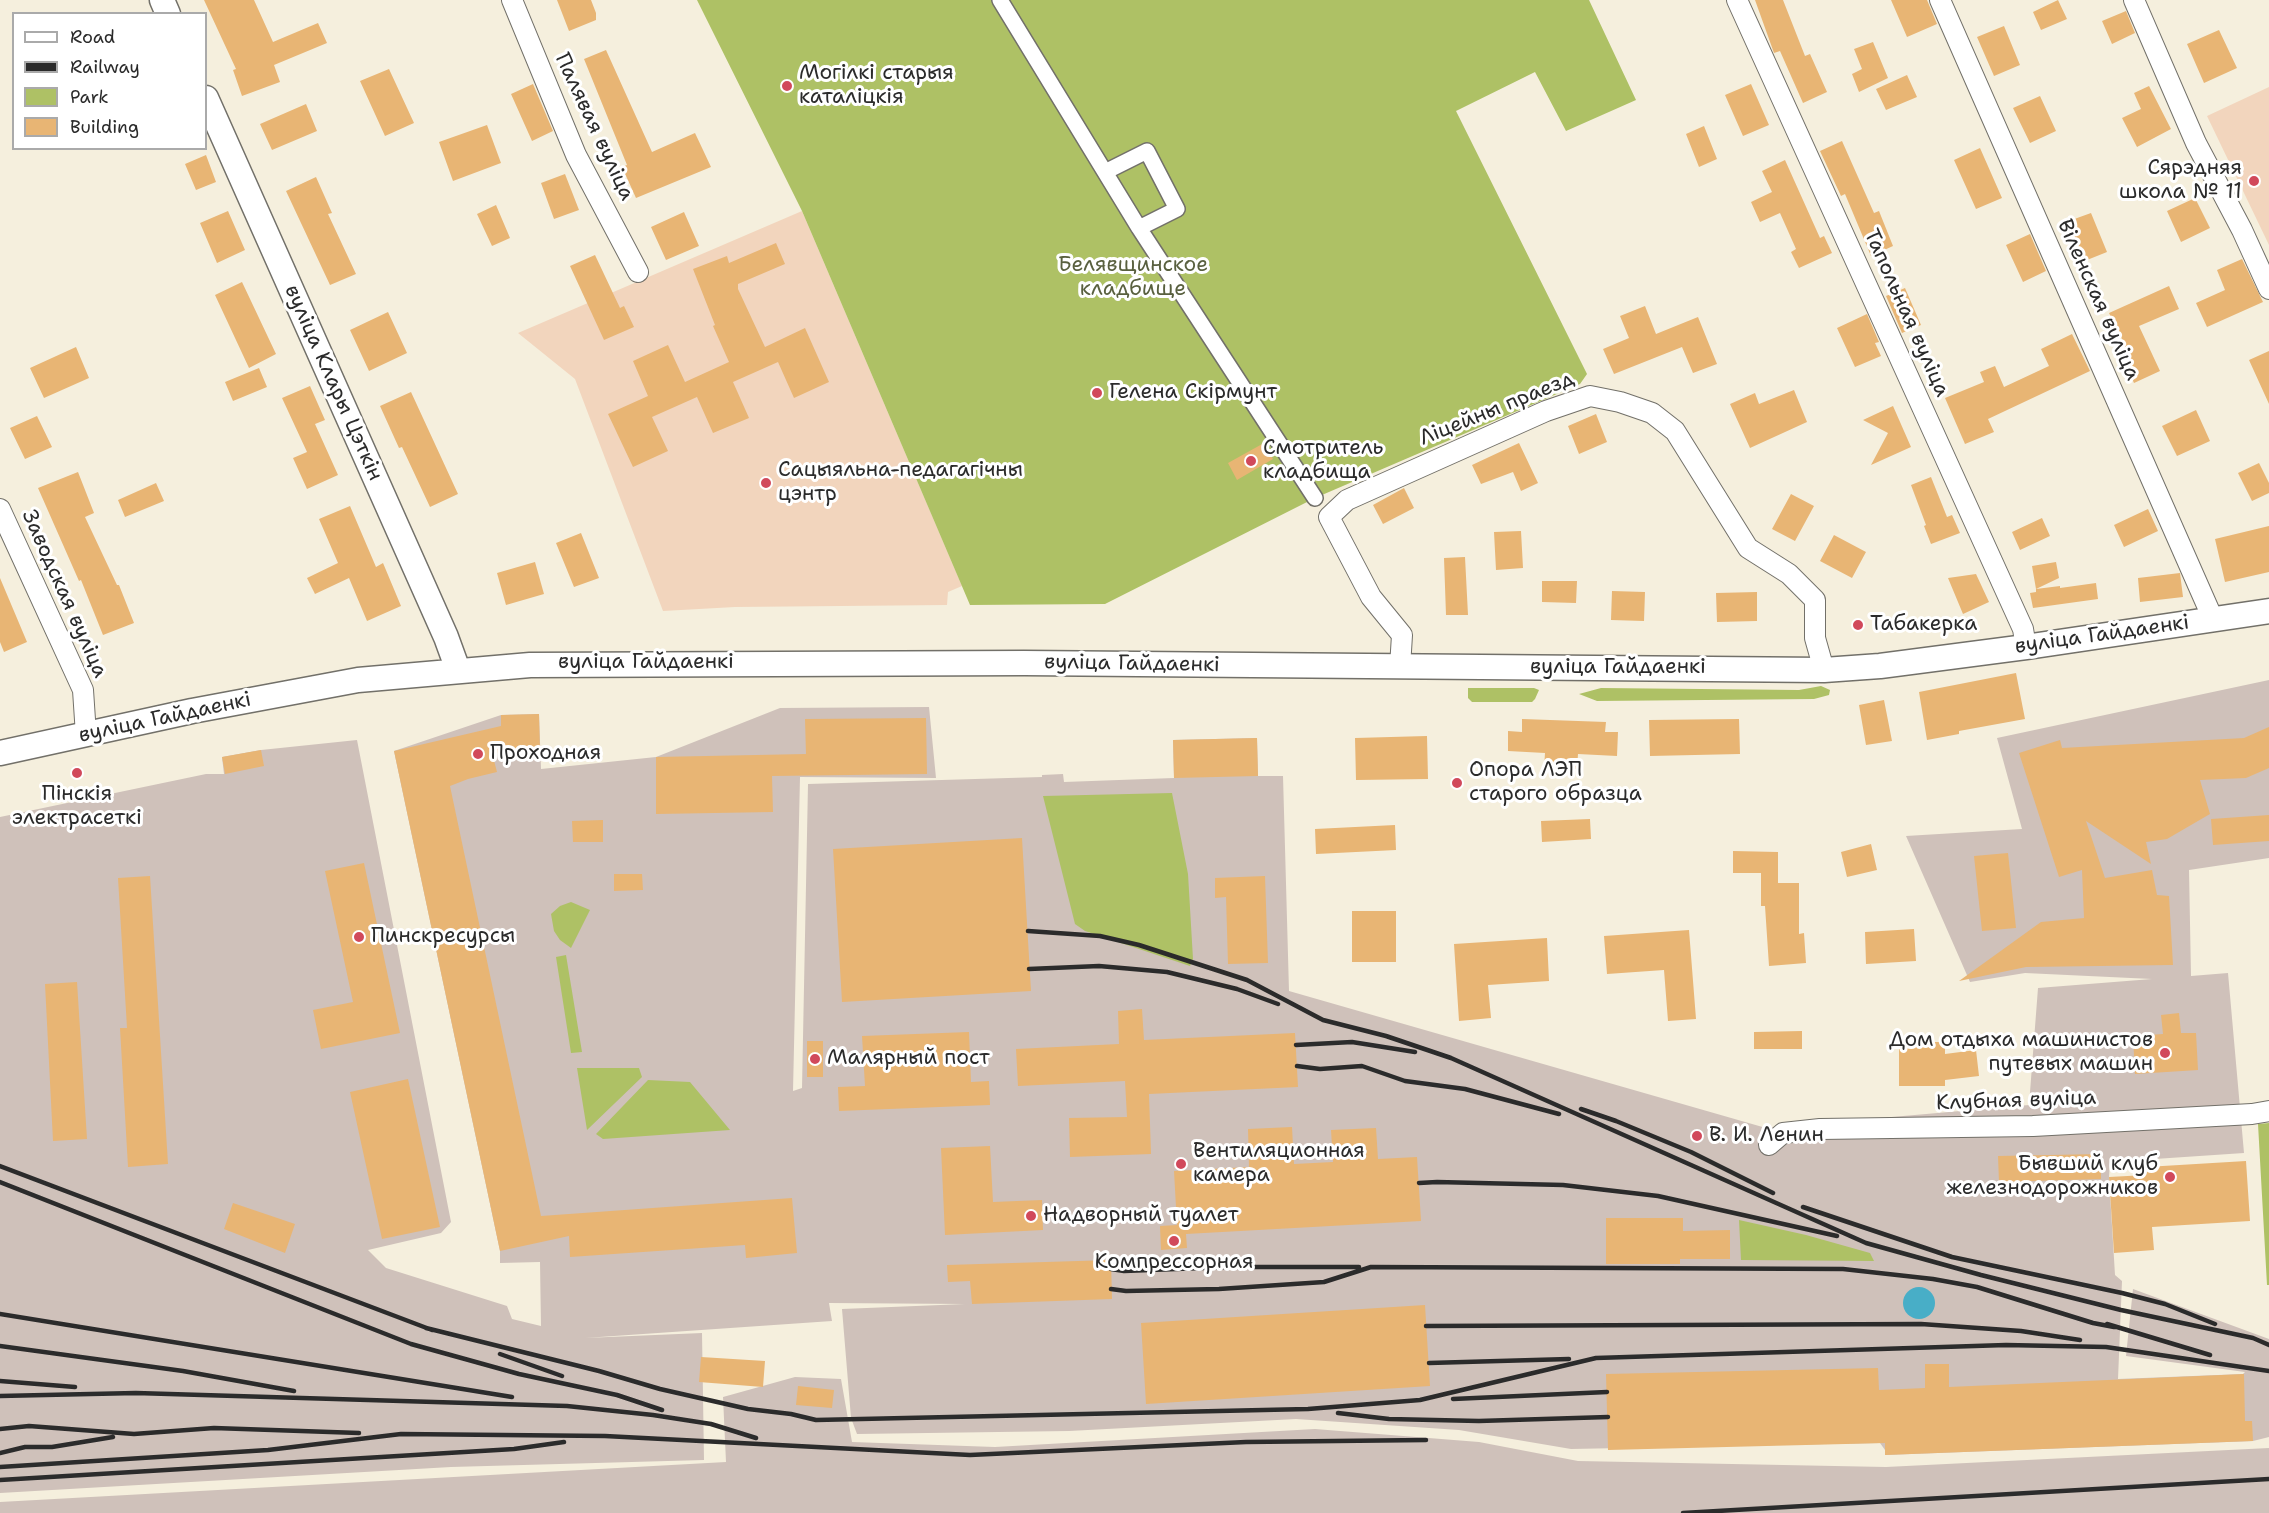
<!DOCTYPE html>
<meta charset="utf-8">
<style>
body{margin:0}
#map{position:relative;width:2269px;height:1513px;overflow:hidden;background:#f5efdd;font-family:"Shantell Sans",sans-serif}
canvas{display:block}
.legend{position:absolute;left:12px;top:12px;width:195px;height:138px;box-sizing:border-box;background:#fff;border:2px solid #aaa;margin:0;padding:8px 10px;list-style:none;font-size:18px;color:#2b2b2b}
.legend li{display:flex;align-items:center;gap:12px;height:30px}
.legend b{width:30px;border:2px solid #aaa}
</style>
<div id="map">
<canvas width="2269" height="1513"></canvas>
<ul class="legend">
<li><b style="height:8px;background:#fff"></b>Road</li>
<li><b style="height:8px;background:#2b2b2b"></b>Railway</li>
<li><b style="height:16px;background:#aec165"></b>Park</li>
<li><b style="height:16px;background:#e8b574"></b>Building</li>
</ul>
</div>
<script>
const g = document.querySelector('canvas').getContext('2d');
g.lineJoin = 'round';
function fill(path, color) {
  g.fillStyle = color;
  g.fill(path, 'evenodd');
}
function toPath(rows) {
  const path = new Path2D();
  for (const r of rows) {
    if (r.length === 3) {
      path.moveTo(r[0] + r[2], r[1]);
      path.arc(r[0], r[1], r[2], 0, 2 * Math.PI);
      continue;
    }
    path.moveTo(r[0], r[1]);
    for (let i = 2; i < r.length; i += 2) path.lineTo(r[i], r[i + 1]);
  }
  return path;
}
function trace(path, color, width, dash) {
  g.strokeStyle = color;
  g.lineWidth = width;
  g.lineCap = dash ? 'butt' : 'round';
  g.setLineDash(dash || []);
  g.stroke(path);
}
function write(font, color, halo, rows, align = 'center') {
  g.font = font + ' "Shantell Sans",sans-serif';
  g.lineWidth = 6;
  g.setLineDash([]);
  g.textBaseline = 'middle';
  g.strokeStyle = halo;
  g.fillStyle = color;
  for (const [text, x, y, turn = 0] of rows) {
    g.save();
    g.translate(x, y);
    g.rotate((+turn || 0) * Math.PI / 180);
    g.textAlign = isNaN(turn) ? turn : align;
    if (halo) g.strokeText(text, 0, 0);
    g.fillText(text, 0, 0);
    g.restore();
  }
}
fill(toPath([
 [2269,87,2269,245,2207,116],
 [802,211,962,586,948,592,947,605,735,607,663,611,575,379,518,333]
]), '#f2d5bd');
fill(toPath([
 [2269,680,2269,858,2189,870,2191,976,2228,973,2244,1153,2110,1162,2109,1177,2115,1275,2122,1281,2118,1379,2243,1374,2245,1372,2126,1356,2133,1289,2269,1339,2269,1437,2253,1441,1885,1455,1885,1450,1880,1443,1571,1449,1459,1430,1296,1419,1069,1431,857,1434,851,1418,842,1309,965,1304,829,1303,832,1321,585,1338,702,1333,704,1460,451,1467,0,1493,0,817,206,774,224,774,222,757,261,750,357,740,451,1222,441,1233,368,1250,386,1268,507,1306,512,1319,541,1326,540,1262,500,1263,500,1251,394,751,501,715,539,714,541,769,656,757,780,708,929,707,936,778,800,777,793,1091,802,1088,808,784,1042,777,1042,775,1063,774,1064,782,1174,778,1173,740,1257,738,1258,776,1283,776,1289,991,1766,1128,2029,1105,2038,988,2152,979,2025,973,1970,982,1906,836,2022,829,1997,738],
 [795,1377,841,1379,852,1442,995,1447,1315,1429,1479,1442,1578,1461,1886,1467,2269,1448,2269,1513,0,1513,0,1502,726,1462,723,1397]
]), '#cfc1ba');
fill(toPath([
 [697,0,1589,0,1636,100,1566,131,1535,72,1456,111,1587,374,1580,384,1315,498,1105,604,970,605,802,211],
 [1821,686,1830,690,1829,695,1814,699,1597,701,1579,694,1601,688,1799,690],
 [1468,688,1534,688,1539,690,1535,699,1532,702,1472,702,1468,698],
 [1172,793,1188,874,1193,959,1190,966,1085,931,1075,924,1043,796],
 [571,902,590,910,571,948,560,940,554,931,551,914,560,906],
 [566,955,582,1052,571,1053,556,957],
 [577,1068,639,1068,642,1077,587,1130],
 [648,1080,690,1082,730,1130,603,1139,596,1134],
 [2269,1123,2269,1285,2267,1285,2258,1124],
 [1739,1220,1806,1235,1870,1253,1874,1261,1741,1260]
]), '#aec165');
fill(toPath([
 [1919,1303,16]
]), '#48aec7');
fill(toPath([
 [204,0,254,0,273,42,318,23,327,43,274,65,280,82,242,96,233,70,236,69],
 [557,0,591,0,596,13,596,20,569,31],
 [1755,0,1783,0,1805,56,1810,54,1827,92,1803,103,1780,51,1774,53],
 [1891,0,1927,0,1937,24,1907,37],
 [2058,0,2067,19,2041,30,2033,12],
 [2126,11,2135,33,2112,44,2102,21],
 [2004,26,2020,65,1994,76,1977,37],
 [2219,30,2237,68,2204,83,2187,44],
 [1873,42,1888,78,1859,92,1852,74,1862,69,1854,49],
 [606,50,652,152,695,133,711,167,636,198,622,167,627,165,584,59],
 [389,69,414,123,385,136,360,81],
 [1907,75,1917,97,1886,110,1876,89],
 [533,84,553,131,532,141,511,94],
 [1751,84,1769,125,1743,136,1725,95],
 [2149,86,2171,129,2137,147,2122,118,2141,109,2134,93],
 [2040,96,2056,131,2030,143,2013,108],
 [306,104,317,131,272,150,260,124],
 [487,125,501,163,453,181,439,142],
 [1704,126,1717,159,1699,167,1686,134],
 [1842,141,1874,213,1879,211,1893,246,1871,256,1845,194,1841,196,1820,151],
 [1980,148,2002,198,1976,209,1954,160],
 [206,155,216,182,196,190,185,164],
 [1785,160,1820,238,1824,236,1832,253,1799,268,1791,252,1796,249,1780,213,1760,222,1751,202,1772,192,1762,171],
 [565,174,579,210,554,219,541,183],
 [316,177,332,213,328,214,356,274,330,285,286,191],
 [2195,198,2210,228,2181,242,2167,211],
 [496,205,510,238,492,246,477,214],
 [228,211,245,250,217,263,200,223],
 [684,212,699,246,666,260,651,227],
 [2091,213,2107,252,2082,262,2066,222],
 [2030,234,2046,271,2023,282,2006,245],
 [776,243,785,264,738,284,738,289,765,347,805,328,829,382,794,398,778,362,733,382,749,418,713,433,697,397,652,417,668,451,633,467,608,414,648,396,633,361,668,345,685,382,729,362,713,326,715,325,693,269,727,256,729,263],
 [595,255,620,308,624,306,634,327,604,340,570,266],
 [2242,259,2263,302,2207,327,2196,303,2225,290,2217,270],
 [242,282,276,354,249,368,215,295],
 [2169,286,2179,309,2139,326,2160,371,2134,383,2117,346,2124,343,2109,313],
 [1905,288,1921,325,1902,333,1886,296],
 [1645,306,1656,334,1698,317,1717,364,1693,373,1682,347,1614,374,1603,349,1629,338,1620,316],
 [388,312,407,353,369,371,350,330],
 [1867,314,1879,342,1875,343,1881,356,1855,367,1837,328],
 [2072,334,2090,371,1988,419,1994,432,1965,444,1945,398,1984,382,1980,372,1995,366,2004,387,2049,366,2041,349],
 [76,347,89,378,44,398,30,368],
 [2269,351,2269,404,2249,360],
 [259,368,267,387,233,401,225,382],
 [310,386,325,420,315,424,338,475,307,489,293,458,307,452,282,398],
 [1794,390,1807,422,1750,448,1730,404,1755,393,1759,404],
 [411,392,458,494,430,507,402,447,399,448,380,406],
 [1893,406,1911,447,1871,465,1888,433,1863,420],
 [2196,410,2210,441,2177,456,2162,426],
 [1596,414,1607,442,1579,454,1568,426],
 [37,416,52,447,25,459,10,428],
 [1264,443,1273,459,1237,480,1228,463],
 [1519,443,1538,483,1521,491,1513,472,1481,484,1472,465],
 [2259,463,2269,483,2269,493,2252,501,2238,473],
 [78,472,94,513,85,517,117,585,119,585,134,623,103,635,81,580,79,581,38,488],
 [1931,477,1947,517,1952,515,1960,533,1931,544,1924,526,1926,525,1911,485],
 [156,483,164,501,125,517,118,500],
 [1404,488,1414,508,1383,524,1373,505],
 [1791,494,1814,506,1795,541,1772,529],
 [350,506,376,567,383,563,401,606,367,621,349,578,315,594,307,578,338,563,319,519],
 [2148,509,2158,531,2124,547,2114,525],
 [2042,518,2050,536,2020,550,2012,532],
 [2269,526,2269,572,2225,582,2215,539],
 [1521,531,1523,568,1496,570,1494,532],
 [581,533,599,578,574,587,556,543],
 [1834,535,1866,552,1852,578,1820,561],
 [1465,557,1468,615,1446,615,1444,558],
 [535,562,544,594,506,605,497,573],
 [2056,562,2059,578,2036,589,2032,566],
 [2180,573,2183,597,2140,602,2138,578],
 [1976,574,1989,602,1963,614,1948,578],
 [0,578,27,642,4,652,0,642],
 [1542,581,1577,581,1576,603,1542,602],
 [2096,583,2098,599,2033,608,2030,593,2036,592,2036,589,2060,586,2060,588],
 [1612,591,1645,592,1644,621,1611,620],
 [1757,592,1757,621,1717,622,1716,593],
 [2016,673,2025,719,1959,731,1959,734,1927,740,1919,692],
 [1884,700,1892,741,1866,745,1859,705],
 [539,714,540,751,492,753,497,772,468,779,450,786,541,1216,792,1198,797,1253,746,1258,745,1245,570,1257,569,1236,500,1251,394,751,501,726,501,715],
 [926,718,927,774,772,776,773,812,656,814,656,757,806,754,805,719],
 [1522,719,1606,722,1605,732,1618,732,1617,756,1578,754,1577,769,1544,768,1545,753,1508,751,1508,731,1522,732],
 [1739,719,1740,754,1650,756,1649,720],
 [2269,727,2269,768,2246,778,2200,780,2210,814,2167,839,2146,842,2151,864,2086,821,2105,878,2152,870,2157,895,2169,896,2173,965,2026,967,1959,981,2041,922,2084,918,2082,870,2059,877,2019,753,2060,740,2062,748,2244,738],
 [1427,736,1428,779,1356,780,1355,738],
 [1257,738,1258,776,1174,778,1173,740],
 [261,750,264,766,225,774,222,757],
 [2269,815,2269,841,2213,845,2211,819],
 [1590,819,1591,839,1542,842,1541,821],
 [603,820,603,842,573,842,572,821],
 [1395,825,1396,850,1316,854,1315,829],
 [1022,838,1031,991,842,1002,833,849],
 [1871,844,1877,870,1847,877,1841,852],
 [1733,851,1778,852,1778,883,1799,883,1799,934,1804,933,1806,963,1769,966,1765,906,1761,906,1761,873,1733,873],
 [2008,853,2016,928,1982,931,1974,856],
 [364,863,400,1033,321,1049,313,1010,353,1002,325,871],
 [614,874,642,874,643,890,614,891],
 [150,876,168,1164,128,1167,120,1028,127,1028,118,878],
 [1265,876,1268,963,1228,964,1226,897,1215,898,1215,878],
 [1352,911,1396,911,1396,962,1352,962],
 [1914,929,1916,961,1866,964,1865,932],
 [1689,930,1696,1019,1668,1021,1664,970,1607,974,1604,936],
 [1547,938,1549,981,1488,985,1491,1018,1459,1021,1454,944],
 [77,982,87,1139,53,1141,45,984],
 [1142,1009,1144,1040,1295,1033,1298,1087,1149,1094,1151,1154,1070,1157,1069,1118,1127,1117,1125,1081,1018,1086,1016,1049,1119,1044,1118,1011],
 [2179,1013,2181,1033,2196,1033,2198,1070,2135,1074,2133,1036,2163,1034,2161,1015],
 [1802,1031,1802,1049,1754,1049,1754,1032],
 [969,1032,971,1082,989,1081,990,1105,839,1111,838,1087,865,1086,862,1036],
 [807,1041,823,1041,823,1077,807,1077],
 [1899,1042,1945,1042,1945,1054,1976,1050,1979,1076,1945,1080,1945,1086,1899,1086],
 [408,1079,440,1227,382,1239,350,1092],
 [1292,1127,1294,1164,1333,1162,1331,1130,1376,1128,1378,1159,1417,1157,1421,1221,1186,1234,1187,1248,1161,1250,1160,1226,1177,1225,1174,1171,1249,1167,1248,1129],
 [990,1146,993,1202,1042,1200,1043,1230,945,1235,941,1148],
 [2101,1154,2101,1179,1999,1182,1998,1156],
 [2246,1161,2250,1221,2152,1227,2154,1250,2114,1253,2109,1177,2146,1175,2146,1167],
 [233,1203,295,1224,285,1253,224,1229],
 [1606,1218,1683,1218,1683,1231,1730,1230,1730,1259,1680,1259,1680,1264,1606,1264],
 [1111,1260,1112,1299,972,1304,970,1281,948,1282,947,1265],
 [1425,1305,1430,1386,1146,1404,1141,1323],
 [701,1357,765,1361,763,1387,699,1382],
 [1925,1364,1949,1364,1949,1387,2244,1374,2245,1421,2252,1421,2253,1441,1885,1455,1885,1443,1608,1450,1606,1374,1878,1368,1879,1390,1925,1388],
 [798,1386,834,1390,832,1408,796,1405]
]), '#e8b574');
const pedestrian = toPath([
 [1000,0,1139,228,1315,498],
 [1105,172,1147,151,1177,209,1139,228]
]);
const minor = toPath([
 [512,0,576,155,638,272],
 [1737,0,2023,629,2026,647],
 [1940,0,2213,619],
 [2134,0,2196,143,2242,230,2269,289],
 [0,509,83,690,86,735],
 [1400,667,1402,635,1371,597,1329,517,1347,500,1546,411,1590,396,1620,402,1652,413,1675,431,1748,548,1789,574,1815,600,1815,638,1824,670],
 [1769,1145,1783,1133,1820,1129,2033,1126,2252,1114,2269,1111]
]);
const tertiary = toPath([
 [162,0,168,14],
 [206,98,446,637,458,670],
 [0,753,192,711,358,680,530,665,1024,663,1824,670,1880,666,2026,647,2269,611]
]);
trace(pedestrian, '#727069', 18);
trace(minor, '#727069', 22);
trace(tertiary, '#727069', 27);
trace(pedestrian, '#fff', 15);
trace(minor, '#fff', 20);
trace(tertiary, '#fff', 24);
trace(toPath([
 [1028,931,1100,936,1139,945,1247,980,1323,1020,1386,1036,1451,1058,1866,1243,1981,1275,2121,1310,2253,1338,2269,1345],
 [1029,969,1099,966,1167,972,1237,989,1278,1004],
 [1296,1045,1352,1042,1415,1052],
 [1297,1066,1320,1069,1362,1066,1405,1081,1465,1089,1559,1114],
 [1581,1109,1616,1121,1691,1152,1773,1193],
 [0,1166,432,1330],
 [0,1182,411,1344,519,1374,617,1395,662,1410],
 [1419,1183,1437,1182,1563,1185,1658,1196,1837,1236],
 [1803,1207,1952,1257,2122,1293,2165,1304,2215,1324],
 [1111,1269,1124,1271,1228,1267,1359,1267],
 [1111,1289,1126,1291,1219,1289,1324,1282,1371,1267,1843,1269,1933,1279,1977,1287,2093,1323,2114,1327],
 [0,1314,512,1397],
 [2107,1324,2210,1355],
 [1426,1326,1921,1324,2021,1331,2080,1340],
 [426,1328,599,1371,660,1389,748,1409,791,1414,816,1420,1308,1409,1420,1400,1596,1358,2006,1345,2106,1347,2269,1371],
 [0,1346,183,1371,294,1391],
 [500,1354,562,1376],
 [1429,1363,1569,1359],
 [0,1381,75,1387],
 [0,1396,136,1393,567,1406,653,1415,711,1424,756,1438],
 [1453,1399,1607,1392],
 [1338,1413,1389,1419,1479,1421,1608,1417],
 [0,1429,29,1426,134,1434,214,1428,359,1433],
 [0,1453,25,1447,52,1447,113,1437],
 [0,1467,268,1450,401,1434,605,1436,970,1455,1246,1442,1426,1440],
 [0,1480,514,1449,564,1442],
 [1683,1513,2269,1479]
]), '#2b2b2b', 4.5);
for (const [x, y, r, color] of [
 [787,86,6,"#d1495b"],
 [2254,181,6,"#d1495b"],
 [1097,393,6,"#d1495b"],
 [1251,461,6,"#d1495b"],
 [766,483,6,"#d1495b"],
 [1858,625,6,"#d1495b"],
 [478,754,6,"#d1495b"],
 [77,773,6,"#d1495b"],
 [1457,783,6,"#d1495b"],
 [359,937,6,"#d1495b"],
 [2165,1053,6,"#d1495b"],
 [815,1059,6,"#d1495b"],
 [1697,1136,6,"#d1495b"],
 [1181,1164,6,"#d1495b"],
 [2170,1177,6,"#d1495b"],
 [1031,1216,6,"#d1495b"],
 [1174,1241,6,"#d1495b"]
]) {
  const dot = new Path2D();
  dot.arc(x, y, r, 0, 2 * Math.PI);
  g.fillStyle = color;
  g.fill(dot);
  trace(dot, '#fff', 2);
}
write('21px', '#2b2b2b', '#fff', [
 ["Могілкі старыя",799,74],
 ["каталіцкія",799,98],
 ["Сярэдняя",2242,169,"right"],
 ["школа № 11",2242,193,"right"],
 ["Гелена Скірмунт",1109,393],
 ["Смотритель",1263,449],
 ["кладбища",1263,473],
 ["Сацыяльна-педагагічны",778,471],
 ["цэнтр",778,495],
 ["Табакерка",1870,625],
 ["Проходная",490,754],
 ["Опора ЛЭП",1469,771],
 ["старого образца",1469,795],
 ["Пінскія",77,795,"center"],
 ["электрасеткі",77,819,"center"],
 ["Пинскресурсы",371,937],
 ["Дом отдыха машинистов",2153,1041,"right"],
 ["путевых машин",2153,1065,"right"],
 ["Малярный пост",827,1059],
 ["В. И. Ленин",1709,1136],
 ["Вентиляционная",1193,1152],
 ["камера",1193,1176],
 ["Бывший клуб",2158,1165,"right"],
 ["железнодорожников",2158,1189,"right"],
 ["Надворный туалет",1043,1216],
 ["Компрессорная",1174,1263,"center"]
], 'left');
write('21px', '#2b2b2b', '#fff', [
 ["Палявая вуліца",594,127,65],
 ["Віленская вуліца",2098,300,66],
 ["Тапольная вуліца",1906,313,66],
 ["вуліца Клары Цэткін",333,383,66],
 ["Ліцейны праезд",1497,409,-22],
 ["Заводская вуліца",64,594,66],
 ["вуліца Гайдаенкі",2102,635,-8],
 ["вуліца Гайдаенкі",646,663],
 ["вуліца Гайдаенкі",1132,664,1],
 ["вуліца Гайдаенкі",1618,668],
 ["вуліца Гайдаенкі",165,718,-12],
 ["Клубная вуліца",2016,1101,-2]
]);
write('21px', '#59603f', '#fff', [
 ["Белявщинское",1133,266],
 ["кладбище",1133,290]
]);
</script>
